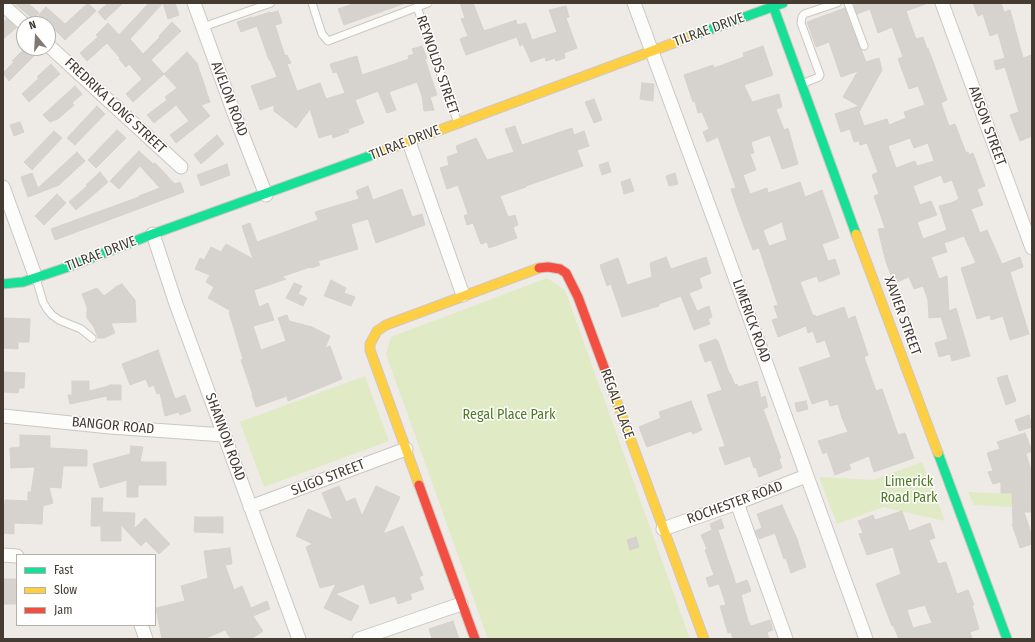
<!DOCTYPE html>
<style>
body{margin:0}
#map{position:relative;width:1035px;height:642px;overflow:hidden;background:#eeeae6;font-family:"Fira Sans Condensed",sans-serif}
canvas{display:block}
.frame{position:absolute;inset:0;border:4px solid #443b32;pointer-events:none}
.legend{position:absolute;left:16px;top:554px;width:140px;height:72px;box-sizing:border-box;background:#fff;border:1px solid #b4b1ad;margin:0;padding:5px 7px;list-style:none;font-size:12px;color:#443b32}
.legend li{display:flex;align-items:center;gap:8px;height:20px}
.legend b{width:20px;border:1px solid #b4b1ad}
.north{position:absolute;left:16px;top:16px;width:40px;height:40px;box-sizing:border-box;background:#fff;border:1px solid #b4b1ad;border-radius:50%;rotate:342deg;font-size:11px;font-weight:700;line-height:16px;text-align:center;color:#443b32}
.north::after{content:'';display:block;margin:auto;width:14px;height:18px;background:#807871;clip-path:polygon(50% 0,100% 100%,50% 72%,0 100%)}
</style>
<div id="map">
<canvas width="1035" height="642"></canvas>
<div class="frame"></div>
<ul class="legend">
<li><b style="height:5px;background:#16e098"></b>Fast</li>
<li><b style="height:5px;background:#ffcf43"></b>Slow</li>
<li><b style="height:5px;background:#f24e42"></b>Jam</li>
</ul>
<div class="north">N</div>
</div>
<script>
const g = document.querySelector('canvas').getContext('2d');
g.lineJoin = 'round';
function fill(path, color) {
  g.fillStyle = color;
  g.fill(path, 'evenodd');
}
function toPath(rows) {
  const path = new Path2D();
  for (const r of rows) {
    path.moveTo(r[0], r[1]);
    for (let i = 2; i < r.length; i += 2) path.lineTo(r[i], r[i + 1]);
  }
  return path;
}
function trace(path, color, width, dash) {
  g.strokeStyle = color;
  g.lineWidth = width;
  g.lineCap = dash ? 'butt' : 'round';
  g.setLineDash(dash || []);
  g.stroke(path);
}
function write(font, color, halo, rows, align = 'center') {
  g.font = font + ' "Fira Sans Condensed",sans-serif';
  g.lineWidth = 3;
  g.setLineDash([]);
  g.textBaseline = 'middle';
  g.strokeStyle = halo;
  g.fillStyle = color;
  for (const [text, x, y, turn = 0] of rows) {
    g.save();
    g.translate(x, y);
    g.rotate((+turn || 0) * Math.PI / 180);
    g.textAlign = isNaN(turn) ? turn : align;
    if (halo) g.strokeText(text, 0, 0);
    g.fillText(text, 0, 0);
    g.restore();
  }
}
fill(toPath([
 [547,278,565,290,690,639,488,639,386,354,391,337],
 [365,376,389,441,264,487,240,422],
 [922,462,945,521,883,507,837,524,819,477,873,480],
 [968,492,1032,495,1032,508,974,505]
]), '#e0eac4');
const building = toPath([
 [14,3,28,3,39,13,33,19,14,3],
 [88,3,96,11,65,40,55,30,54,32,48,27,48,24,45,24,37,17,46,7,65,24,88,3],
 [108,3,123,3,105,20,98,12,108,3],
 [149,3,175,3,179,15,168,19,163,3,130,39,143,54,160,37,159,36,172,22,181,31,151,60,164,74,133,102,126,94,142,79,129,64,126,67,119,59,120,58,107,43,87,61,80,53,98,37,96,35,108,23,119,35,149,3],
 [356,3,402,3,403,4,344,25,338,9,356,3],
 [460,3,473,3,484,31,516,20,517,25,526,23,532,40,557,32,549,10,566,6,569,17,566,18,577,48,564,53,565,58,556,61,555,58,546,61,545,57,531,62,523,44,520,46,517,37,466,55,460,39,468,36,461,19,465,18,460,3],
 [860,3,926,3,926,4,906,11,916,39,923,37,927,49,928,48,947,100,941,103,949,126,955,124,966,153,968,152,969,155,973,153,985,186,977,189,983,205,971,209,980,233,987,230,1002,264,1020,257,1023,267,1010,272,1029,334,1010,340,1003,316,991,320,990,315,977,319,961,268,976,263,964,236,944,243,947,252,931,257,939,279,947,276,949,311,956,308,970,356,952,361,950,354,939,357,935,343,948,339,941,317,929,318,928,300,923,286,914,289,909,277,894,283,886,262,878,229,885,228,874,196,879,194,872,175,878,172,867,143,860,145,859,141,854,142,850,129,841,132,835,114,859,106,843,97,858,71,841,77,829,42,816,47,807,22,845,8,866,62,879,58,882,70,859,112,864,126,887,119,889,125,906,118,904,112,925,105,918,86,909,89,898,59,903,57,892,27,878,33,870,9,857,14,854,5,860,3],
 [910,138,914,148,928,143,934,161,917,166,915,161,896,168,888,146,910,138],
 [941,175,944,183,952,180,959,199,951,203,939,206,947,230,923,239,917,222,937,215,931,201,920,205,913,186,941,175],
 [973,3,1001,3,1004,12,1010,10,1023,58,1032,55,1032,136,1020,141,1010,115,1019,112,1005,67,996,70,994,61,1005,58,998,33,990,36,983,14,978,16,973,3],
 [278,11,282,23,275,25,285,56,287,55,291,63,287,64,297,91,320,83,326,99,345,93,337,72,333,73,330,64,357,56,362,75,409,59,408,56,414,54,412,49,422,46,427,58,425,59,437,95,430,97,434,110,424,111,422,96,417,82,389,92,396,110,387,113,378,91,355,100,364,123,348,129,349,132,333,138,332,134,319,138,310,109,296,128,274,111,274,105,260,110,251,86,277,77,270,60,269,60,257,26,241,32,237,22,252,17,252,18,270,12,270,13,278,11],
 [7,19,16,28,3,39,3,22,7,19],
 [763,46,773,75,744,85,752,102,779,94,782,107,776,109,784,130,788,128,798,164,782,169,770,135,751,142,754,153,750,154,756,170,743,175,750,194,767,188,768,193,800,182,805,197,822,190,839,238,822,244,828,261,835,259,840,274,819,282,817,276,800,282,813,316,815,315,816,317,844,307,848,319,855,316,868,355,864,357,876,391,882,389,898,435,905,433,914,458,874,472,869,456,849,464,851,469,835,475,827,452,823,454,818,441,848,432,842,418,838,404,830,406,828,399,812,404,799,368,831,357,825,340,817,343,813,331,808,333,806,326,778,337,772,320,778,318,774,306,778,305,759,248,753,250,738,210,731,189,736,188,718,137,707,142,703,132,709,129,702,112,698,113,695,101,693,102,684,75,713,65,714,68,744,57,743,53,763,46],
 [782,222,787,240,769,246,763,230,782,222],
 [25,48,34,56,9,81,3,73,14,62,12,61,25,48],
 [187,52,197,63,210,102,201,105,210,116,176,143,170,135,189,121,176,105,154,123,147,115,167,100,165,97,177,88,164,74,187,52],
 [51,64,60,74,29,102,22,94,39,78,37,77,51,64],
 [642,83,654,84,653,101,640,99,642,83],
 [75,86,82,94,72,103,74,105,58,119,50,122,43,115,75,86],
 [594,99,602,120,594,123,585,102,594,99],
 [97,106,105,114,75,145,67,138,97,106],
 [20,122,24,132,14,136,10,125,20,122],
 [515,126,522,145,572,128,574,135,584,131,589,146,577,150,583,166,526,186,526,187,500,196,508,217,515,215,518,225,513,227,517,238,489,248,487,242,481,244,473,223,467,225,464,216,468,214,458,185,447,189,440,168,449,165,447,157,458,153,456,146,476,138,487,160,514,152,505,129,515,126],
 [117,130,126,138,96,168,88,160,117,130],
 [54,131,62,138,32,170,24,162,54,131],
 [217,135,224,144,201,164,194,155,217,135],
 [139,151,153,164,155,163,175,184,180,182,184,192,55,240,51,229,139,197,139,196,160,188,140,166,119,189,110,181,139,151],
 [77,152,85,161,59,185,28,197,21,177,32,173,38,188,77,152],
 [608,162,611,172,602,175,599,165,608,162],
 [227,164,230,175,201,186,197,175,227,164],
 [100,172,108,182,76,210,69,202,87,186,86,185,100,172],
 [675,173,678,184,669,186,666,176,675,173],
 [630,179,634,191,624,194,621,182,630,179],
 [368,186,373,200,402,189,412,217,422,214,425,225,376,243,368,219,351,224,358,249,318,261,320,265,311,268,310,267,281,277,286,279,254,290,259,307,268,303,274,320,253,326,261,350,286,341,278,318,287,315,289,321,312,327,330,336,325,348,330,346,342,379,288,401,287,396,256,407,252,395,253,395,241,360,243,359,229,312,231,311,208,298,214,287,206,282,210,275,195,269,200,258,204,260,211,247,221,252,226,244,253,259,242,226,250,223,257,242,318,220,315,212,359,199,356,191,368,186],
 [57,194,66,203,44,225,35,216,57,194],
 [666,257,671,269,706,257,711,273,699,278,702,288,689,293,697,311,709,306,712,317,708,319,710,324,694,330,681,296,659,304,659,306,622,317,611,284,607,286,600,265,618,258,627,285,652,277,650,263,666,257],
 [331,280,346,288,344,293,355,297,351,306,324,296,331,280],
 [294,283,302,286,298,294,307,298,303,306,286,298,294,283],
 [122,284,135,300,136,322,111,323,115,333,104,338,98,338,94,327,87,318,87,307,82,294,97,288,104,296,117,286,122,284],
 [3,318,30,319,29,342,18,342,18,349,3,348,3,318],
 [716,339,716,341,718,341,729,373,730,373,735,385,737,384,738,387,757,381,761,398,765,396,768,407,763,409,781,458,779,459,782,468,759,477,756,467,754,468,750,456,725,465,719,448,725,446,707,395,722,390,711,360,705,362,699,345,716,339],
 [158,350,175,399,185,395,191,411,180,415,179,412,165,416,160,393,157,394,154,385,149,387,146,379,130,385,122,364,158,350],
 [3,372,25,373,24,388,19,388,18,393,4,392,3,372],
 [1007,375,1016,401,1006,405,997,378,1007,375],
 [72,381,89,381,89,391,109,386,109,385,121,385,121,400,107,400,107,396,70,404,68,395,72,395,72,381],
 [691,401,702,430,693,434,691,431,647,447,639,427,661,418,659,412,691,401],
 [806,401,808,409,797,412,795,403,806,401],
 [1029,415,1032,427,1019,431,1015,420,1029,415],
 [1025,433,1032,451,1026,454,1032,473,1032,493,1031,493,1031,512,1024,512,1032,536,1032,544,1020,548,1012,524,1013,524,1012,493,1001,493,1001,482,993,484,988,472,993,471,987,453,1000,449,997,442,1025,433],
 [20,435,50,436,50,448,87,450,87,466,63,466,61,488,49,487,53,503,43,506,42,524,14,523,14,534,3,533,5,500,28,501,28,492,31,492,35,467,11,468,10,448,20,447,20,435],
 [131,446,143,447,140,462,166,462,166,485,138,485,138,497,127,497,127,480,100,488,93,464,130,454,131,446],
 [339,486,346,502,355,498,362,516,376,486,400,497,383,534,403,526,423,575,419,577,424,589,410,594,412,599,398,604,395,596,370,604,364,584,335,594,359,606,351,621,324,608,336,584,320,588,306,547,313,544,296,536,308,509,333,520,322,493,339,486],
 [92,498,103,498,102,512,135,513,134,529,145,518,170,544,159,554,146,541,141,546,121,525,121,541,101,541,101,526,91,526,92,498],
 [782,505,797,539,806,567,791,573,786,558,784,559,775,533,759,539,755,531,762,528,757,514,782,505],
 [902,511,909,531,930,523,935,538,929,540,938,564,946,562,957,594,968,590,974,605,972,605,979,629,970,632,972,639,899,639,893,625,892,626,876,584,901,574,893,547,867,555,859,534,863,533,858,521,873,515,875,520,902,511],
 [925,605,932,623,913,628,907,610,925,605],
 [195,517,223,517,223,533,194,532,195,517],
 [721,519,724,528,718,530,736,584,747,580,751,591,741,595,748,621,751,626,770,620,773,630,767,632,769,639,733,639,731,632,728,633,720,606,726,605,719,584,709,587,706,578,714,575,705,550,707,549,701,535,712,530,710,524,721,519],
 [636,537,639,547,630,550,627,540,636,537],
 [230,548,232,564,225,565,234,590,242,586,251,608,267,601,270,609,253,616,263,631,251,639,231,639,225,630,204,639,162,639,156,608,185,601,181,586,208,578,204,551,230,548],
 [3,579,17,579,17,604,3,604,3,579],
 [453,621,459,639,432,639,429,629,453,621]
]);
fill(building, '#d6d2cd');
trace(building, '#d7d1cc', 1);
const lane = toPath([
 [312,3,322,34,328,41,428,3],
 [848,3,864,46],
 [417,7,458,123],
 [203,27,271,3],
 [802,84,819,77,820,75,801,23,802,17,804,14,837,3],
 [36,278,43,302,47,309,52,315,59,320,81,329,92,338]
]);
const street = toPath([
 [194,3,234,113,266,195],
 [634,3,716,225,866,639],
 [942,3,1032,248],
 [3,5,24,24],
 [48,45,181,167],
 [409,142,463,295],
 [3,187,36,278],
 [153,234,176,304,299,639],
 [3,416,110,427,224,435],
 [737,503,786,639],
 [250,507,406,449],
 [663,529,737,503,806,476],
 [3,555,17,556],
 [141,625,146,639],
 [359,639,461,604]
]);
const fast = toPath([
 [772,3,856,234],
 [687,38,783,3],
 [3,284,23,282,68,267,153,234,378,153],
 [938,453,1007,639]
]);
const slow = toPath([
 [378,153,687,38],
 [856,234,938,453],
 [608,378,704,639],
 [419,485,370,350,370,344,377,331,386,325,539,268]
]);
const jam = toPath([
 [539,268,548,267,560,269,566,273,578,297,608,378],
 [419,485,475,639]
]);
trace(lane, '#cbc7c2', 9);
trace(street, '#cbc7c2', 15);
trace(fast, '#d0c8be', 11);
trace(slow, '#d0c8be', 11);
trace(jam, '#d0c8be', 11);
trace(lane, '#fcfcfb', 7);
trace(street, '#fcfcfb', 13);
trace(fast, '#16e098', 9);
trace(slow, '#ffcf43', 9);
trace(jam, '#f24e42', 9);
write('14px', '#443b32', '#fff', [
 ["TILRAE DRIVE",709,30,-20],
 ["REYNOLDS STREET",437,65,71],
 ["AVELON ROAD",229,99,69],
 ["FREDRIKA LONG STREET",115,106,43],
 ["ANSON STREET",987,126,70],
 ["TILRAE DRIVE",405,143,-21],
 ["TILRAE DRIVE",101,254,-21],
 ["XAVIER STREET",902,316,70],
 ["LIMERICK ROAD",751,321,70],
 ["REGAL PLACE",617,404,70],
 ["BANGOR ROAD",113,426,5],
 ["SHANNON ROAD",225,437,70],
 ["SLIGO STREET",328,478,-21],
 ["ROCHESTER ROAD",735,503,-20]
]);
write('14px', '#4f7923', '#fff', [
 ["Regal Place Park",509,415],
 ["Limerick",909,482],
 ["Road Park",909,498]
]);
</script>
